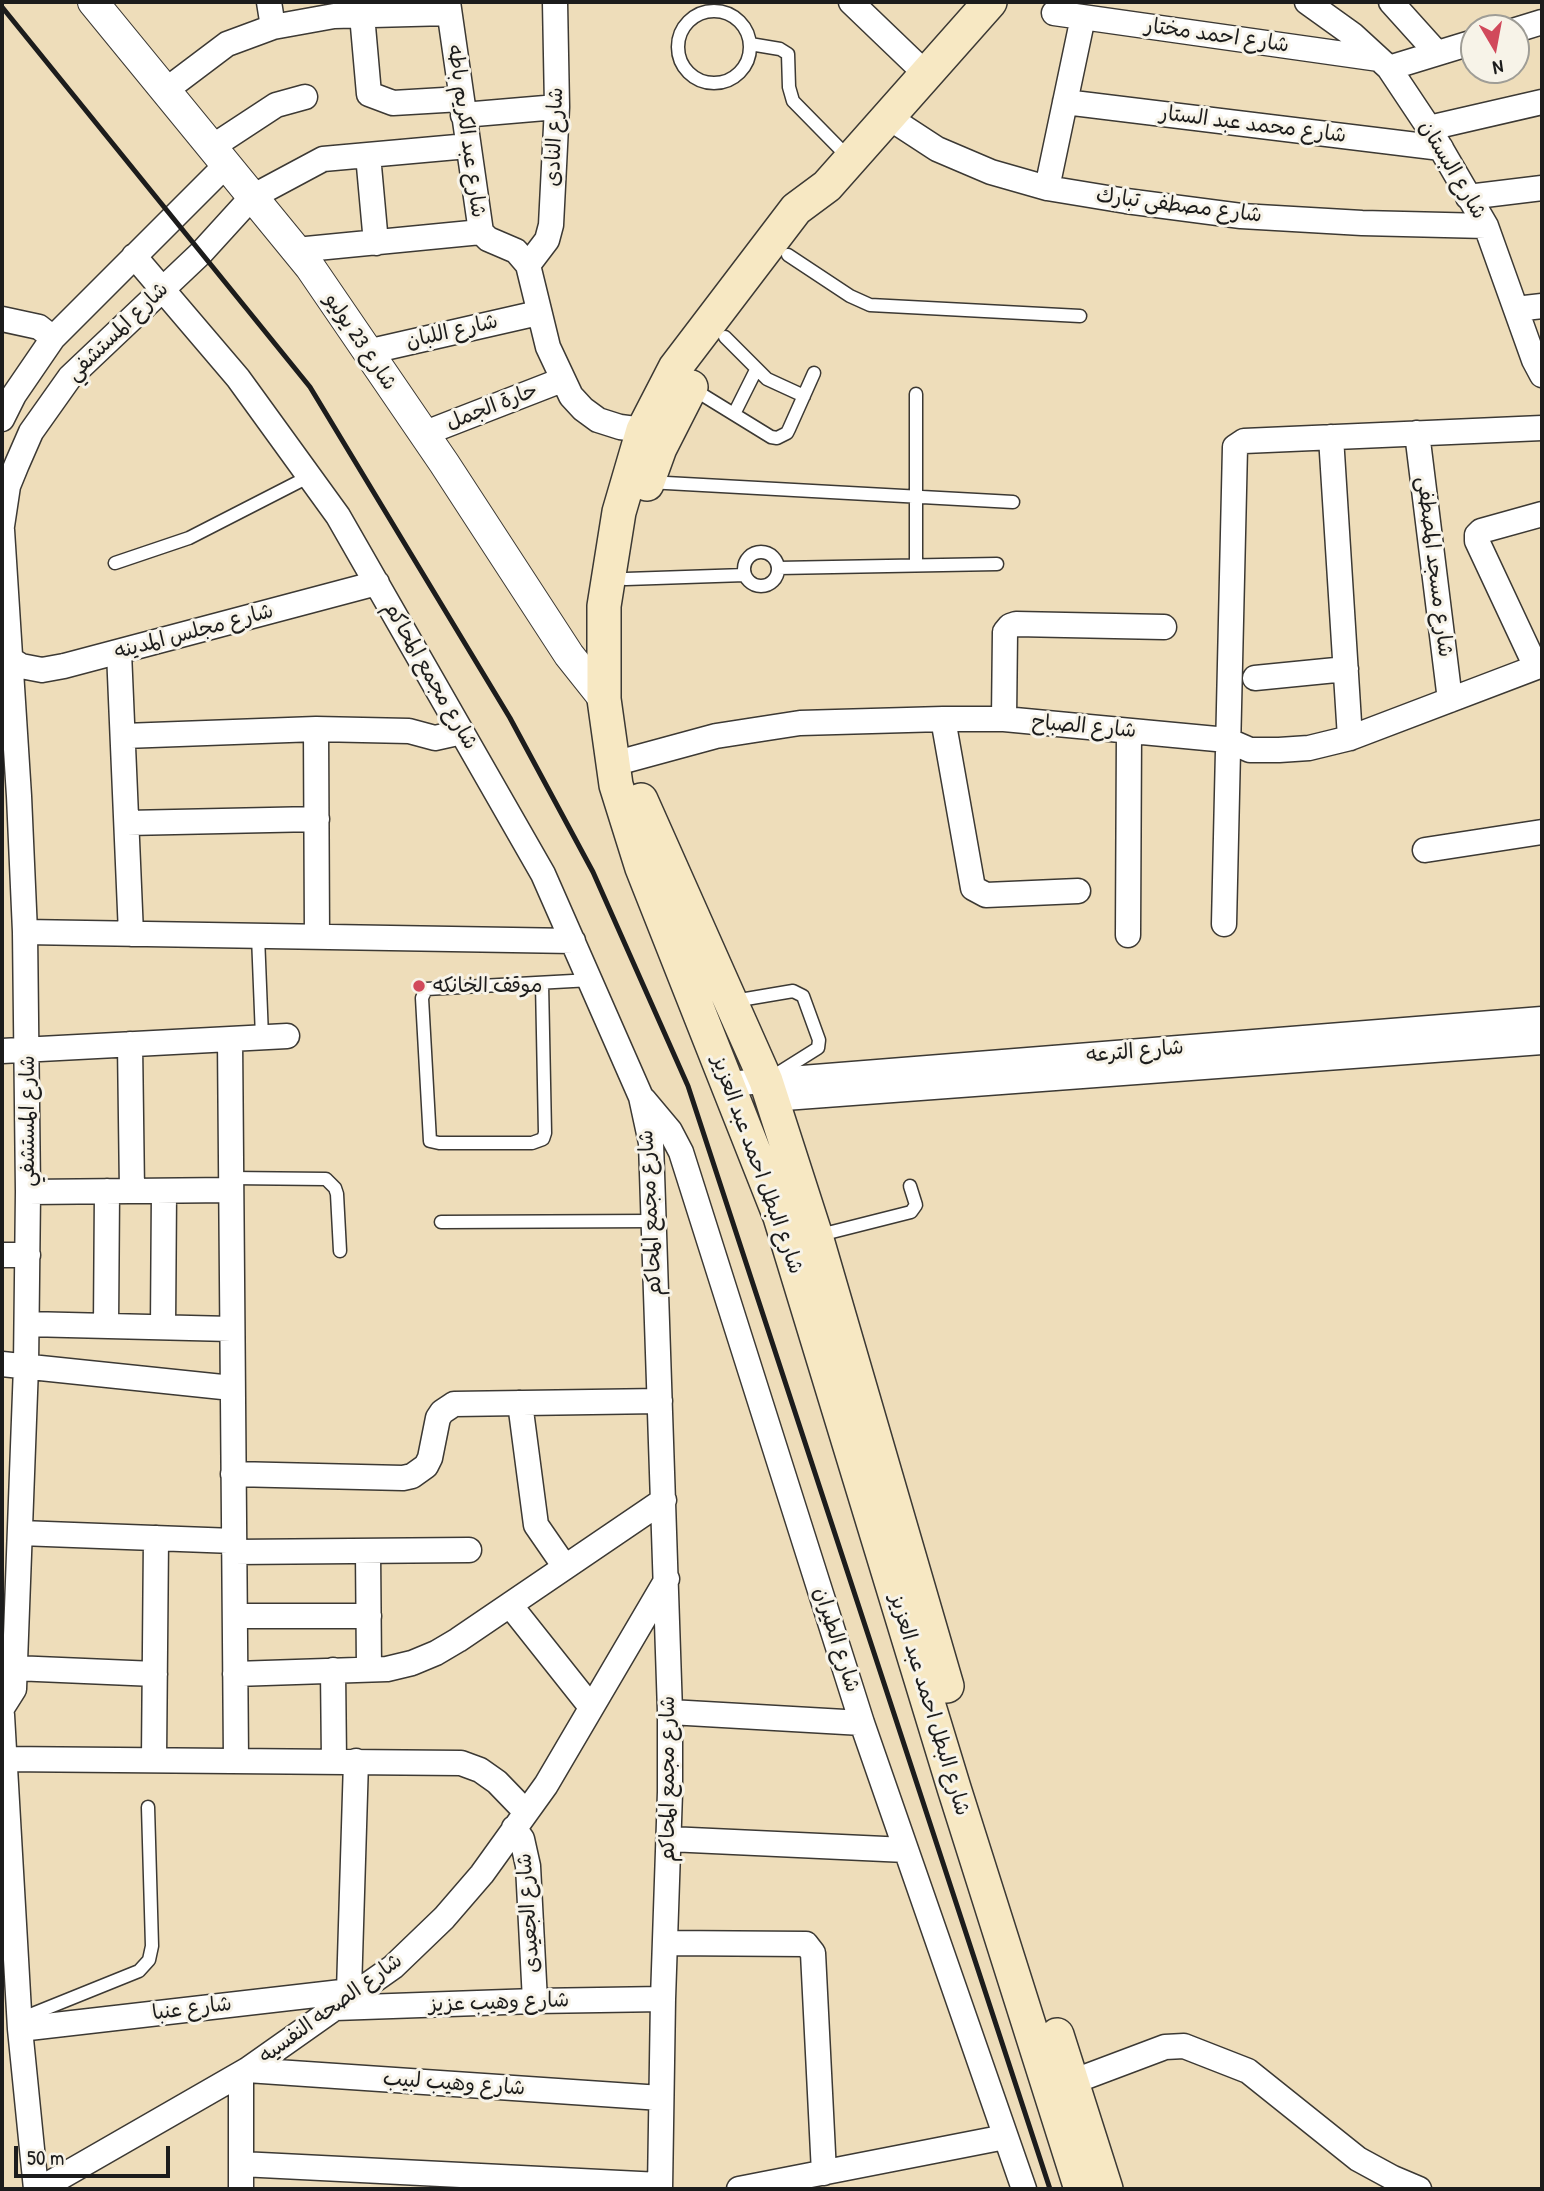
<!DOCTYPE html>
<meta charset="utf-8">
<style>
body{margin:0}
#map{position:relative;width:1544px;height:2191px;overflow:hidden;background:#eeddba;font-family:"Patrick Hand",sans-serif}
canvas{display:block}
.frame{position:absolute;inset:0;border:4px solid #1c1c1c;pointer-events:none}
.north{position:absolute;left:1460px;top:14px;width:70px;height:70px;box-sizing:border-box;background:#f7f3e8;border:2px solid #9f9d96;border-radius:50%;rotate:170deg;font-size:19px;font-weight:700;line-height:28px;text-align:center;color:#1c1c1c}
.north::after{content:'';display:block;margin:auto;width:24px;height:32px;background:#d1495b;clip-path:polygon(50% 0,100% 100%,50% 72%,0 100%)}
.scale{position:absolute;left:14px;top:2146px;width:156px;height:32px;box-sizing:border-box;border:4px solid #1c1c1c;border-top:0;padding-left:9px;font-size:21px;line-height:24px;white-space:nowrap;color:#1c1c1c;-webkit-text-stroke:5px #f7f3e8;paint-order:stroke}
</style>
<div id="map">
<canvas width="1544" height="2191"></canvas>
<div class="frame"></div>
<div class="north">N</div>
<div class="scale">50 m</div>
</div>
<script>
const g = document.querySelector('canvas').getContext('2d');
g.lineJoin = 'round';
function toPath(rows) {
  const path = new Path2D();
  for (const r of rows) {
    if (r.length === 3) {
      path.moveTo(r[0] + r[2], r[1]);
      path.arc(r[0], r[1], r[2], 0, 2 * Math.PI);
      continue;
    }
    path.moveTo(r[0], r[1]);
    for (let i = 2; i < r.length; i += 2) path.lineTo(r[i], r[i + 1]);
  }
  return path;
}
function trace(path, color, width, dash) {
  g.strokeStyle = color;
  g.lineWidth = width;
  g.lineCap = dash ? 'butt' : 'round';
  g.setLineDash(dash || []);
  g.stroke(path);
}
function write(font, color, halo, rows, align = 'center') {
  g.font = font + ' "Patrick Hand","Playpen Sans Arabic",sans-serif';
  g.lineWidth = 6;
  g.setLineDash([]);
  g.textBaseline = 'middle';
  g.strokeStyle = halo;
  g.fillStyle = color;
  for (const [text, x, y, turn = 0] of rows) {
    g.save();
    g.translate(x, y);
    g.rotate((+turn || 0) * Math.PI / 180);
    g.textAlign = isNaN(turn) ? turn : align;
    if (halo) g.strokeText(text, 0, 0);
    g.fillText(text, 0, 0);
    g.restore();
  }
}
const service = toPath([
 [714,47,36],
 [750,44,780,49,788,54,789,87,793,101,849,158],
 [788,255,850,296,870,305,1080,316],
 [725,337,767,379,804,396],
 [693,389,771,437,777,438,787,433,789,429,814,373],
 [916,394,916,565],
 [734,414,756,370],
 [648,482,1013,502],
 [761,569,17],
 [115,563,189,538,310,476],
 [778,568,997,564],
 [626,579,745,575],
 [258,936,262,1037],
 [542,983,545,1133,543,1139,532,1143,439,1143,430,1141,422,998,426,989,591,980],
 [734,1001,793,991,803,996,819,1040,818,1048,775,1075],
 [231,1178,326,1179,335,1188,337,1194,340,1251],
 [441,1222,653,1221],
 [816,1236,911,1212,916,1205,910,1186],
 [20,2019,139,1971,149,1960,152,1946,148,1807]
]);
const minor = toPath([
 [269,2,273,27],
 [448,2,481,232,488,239,516,251,528,265,548,347,571,396,583,409,598,420,620,427,643,430],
 [851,2,926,74],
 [1307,2,1353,35,1389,68,1429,128,1486,226,1534,360,1542,375],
 [1391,2,1437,53],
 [1054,13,1379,59],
 [362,15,369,94,393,103,461,99],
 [1516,30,1542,22],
 [1389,68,1474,42],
 [166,90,227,44,273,27,334,16,449,13],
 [1065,102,1441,148],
 [463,115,557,107],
 [888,117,937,149,991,172,1047,188,1126,201,1241,216,1362,223,1486,226],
 [1429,128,1542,102],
 [212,147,276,105,305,97],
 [368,155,376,243],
 [1047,188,1083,17],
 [1468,197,1542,188],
 [296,250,481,232],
 [134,256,238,378,338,516,543,874,641,1097,651,1143,670,1712,670,1792,663,1999,660,2189],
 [528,265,547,240,551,225,557,107,555,2],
 [1516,309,1542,306],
 [2,319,39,327,53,338],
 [367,352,538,313],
 [2,419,14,395,53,338,226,165],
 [1417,433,1450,700],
 [423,434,562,380],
 [1331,437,1350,738],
 [2,526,8,486,17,464,31,432,70,377,201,253,252,197,323,159,468,146],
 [2,530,19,796,25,932,28,1192,26,1366,14,1689,2,1708],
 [119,652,131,934],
 [2,654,21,666,42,670,64,666,377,583],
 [1536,667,1477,541,1477,535,1481,531,1542,514],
 [1255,678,1346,669],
 [943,719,973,888,986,895,1078,891],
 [1004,719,1005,632,1010,626,1016,624,1164,627],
 [316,729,317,937],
 [124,736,316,729,409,731,435,738,462,732],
 [613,764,716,736,800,723,943,719,1004,719,1227,740,1250,750,1279,750,1309,748,1350,738,1542,665],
 [127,823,317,819],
 [1425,850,1542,832],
 [1224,924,1235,447,1244,441,1542,428],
 [25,932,573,941],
 [1128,935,1129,731],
 [230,1039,236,1759],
 [130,1044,132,1191],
 [2,1051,287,1036],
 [727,1084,1542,1019],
 [771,1099,1542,1042],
 [644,1100,670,1131,681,1152,862,1723,1024,2189],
 [28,1192,231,1190],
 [2,1255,28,1255],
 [27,1324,231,1329],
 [106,1326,107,1191],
 [163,1327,164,1191],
 [2,1364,232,1388],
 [520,1403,536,1525,565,1567],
 [233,1474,403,1478,412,1476,426,1466,430,1458,438,1418,442,1412,454,1404,660,1401],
 [20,1533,234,1541],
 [368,1551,369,1669],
 [234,1552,469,1550],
 [510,1605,591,1707],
 [235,1616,369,1616],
 [14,1668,155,1674],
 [333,1670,334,1761],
 [235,1674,387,1669,412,1663,436,1653,458,1640,664,1500],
 [670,1712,862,1723],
 [2,1715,20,2029,36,2189],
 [154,1758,156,1538],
 [2,1759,461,1763,480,1770,497,1782,526,1812],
 [514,1828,522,1839,528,1866,535,2001],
 [669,1839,906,1850],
 [665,1943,806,1944,813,1953,824,2173],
 [349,1991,356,1761],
 [335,2008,535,2001,663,1999],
 [20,2029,359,1990],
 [247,2070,661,2098],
 [241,2074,241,2189],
 [1072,2082,1165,2047,1184,2046,1248,2071,1358,2159,1393,2178,1419,2189],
 [241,2164,660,2185],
 [40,2189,247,2070,393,1967,444,1918,482,1874,546,1785,667,1579],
 [739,2189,1005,2137]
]);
const tertiary = toPath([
 [93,2,310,267,444,463,569,655,604,699]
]);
const secondary = toPath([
 [990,2,827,186,796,209,675,368,643,430,619,512,604,606,604,699,616,785,642,868,780,1217,954,1788,1081,2189],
 [647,484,660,448,691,387],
 [641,800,766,1081,816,1236,947,1686],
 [1057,2035,1106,2189]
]);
trace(service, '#3c3934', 15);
trace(minor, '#3c3934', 27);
trace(tertiary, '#3c3934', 32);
trace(secondary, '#3c3934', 36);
trace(service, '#fff', 12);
trace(minor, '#fff', 24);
trace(tertiary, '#fff', 30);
trace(secondary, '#f7e8c3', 33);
trace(toPath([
 [2,7,310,387,510,718,593,872,688,1086,1050,2189]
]), '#1c1c1c', 5);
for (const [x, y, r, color] of [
 [419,986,7,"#d1495b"]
]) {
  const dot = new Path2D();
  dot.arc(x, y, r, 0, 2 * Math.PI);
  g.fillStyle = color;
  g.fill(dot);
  trace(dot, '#f7f3e8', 2.5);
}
write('21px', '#1c1c1c', '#f7f3e8', [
 ["شارع احمد مختار",1217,36,8],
 ["شارع محمد عبد الستار",1253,125,7],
 ["شارع عبد الكريم باطه",466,131,82],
 ["شارع النادى",555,137,-88],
 ["شارع البستان",1452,170,59],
 ["شارع مصطفى تبارك",1179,206,7],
 ["شارع المستشفي",118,332,-44],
 ["شارع اللبان",452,332,-13],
 ["شارع 23 يوليو",360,342,56],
 ["حارة الجمل",492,407,-21],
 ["شارع مسجد المصطفى",1434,567,83],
 ["شارع مجلس المدينه",194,632,-15],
 ["شارع مجمع المحاكم",430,676,60],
 ["شارع الصباح",1084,727,5],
 ["شارع الترعه",1135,1052,-5],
 ["شارع المستشفي",28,1121,-90],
 ["شارع البطل احمد عبد العزيز",757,1165,70],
 ["شارع مجمع المحاكم",651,1213,-93],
 ["شارع الطيران",836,1640,72],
 ["شارع البطل احمد عبد العزيز",929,1705,73],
 ["شارع مجمع المحاكم",668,1779,-90],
 ["شارع الجعيدى",529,1913,-94],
 ["شارع وهيب عزيز",499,2003,-2],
 ["شارع عنبا",192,2009,-7],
 ["شارع الصحه النفسيه",331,2009,-36],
 ["شارع وهيب لبيب",454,2084,4]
]);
write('21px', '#1c1c1c', '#f7f3e8', [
 ["موقف الخانكه",433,986]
], 'left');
</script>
